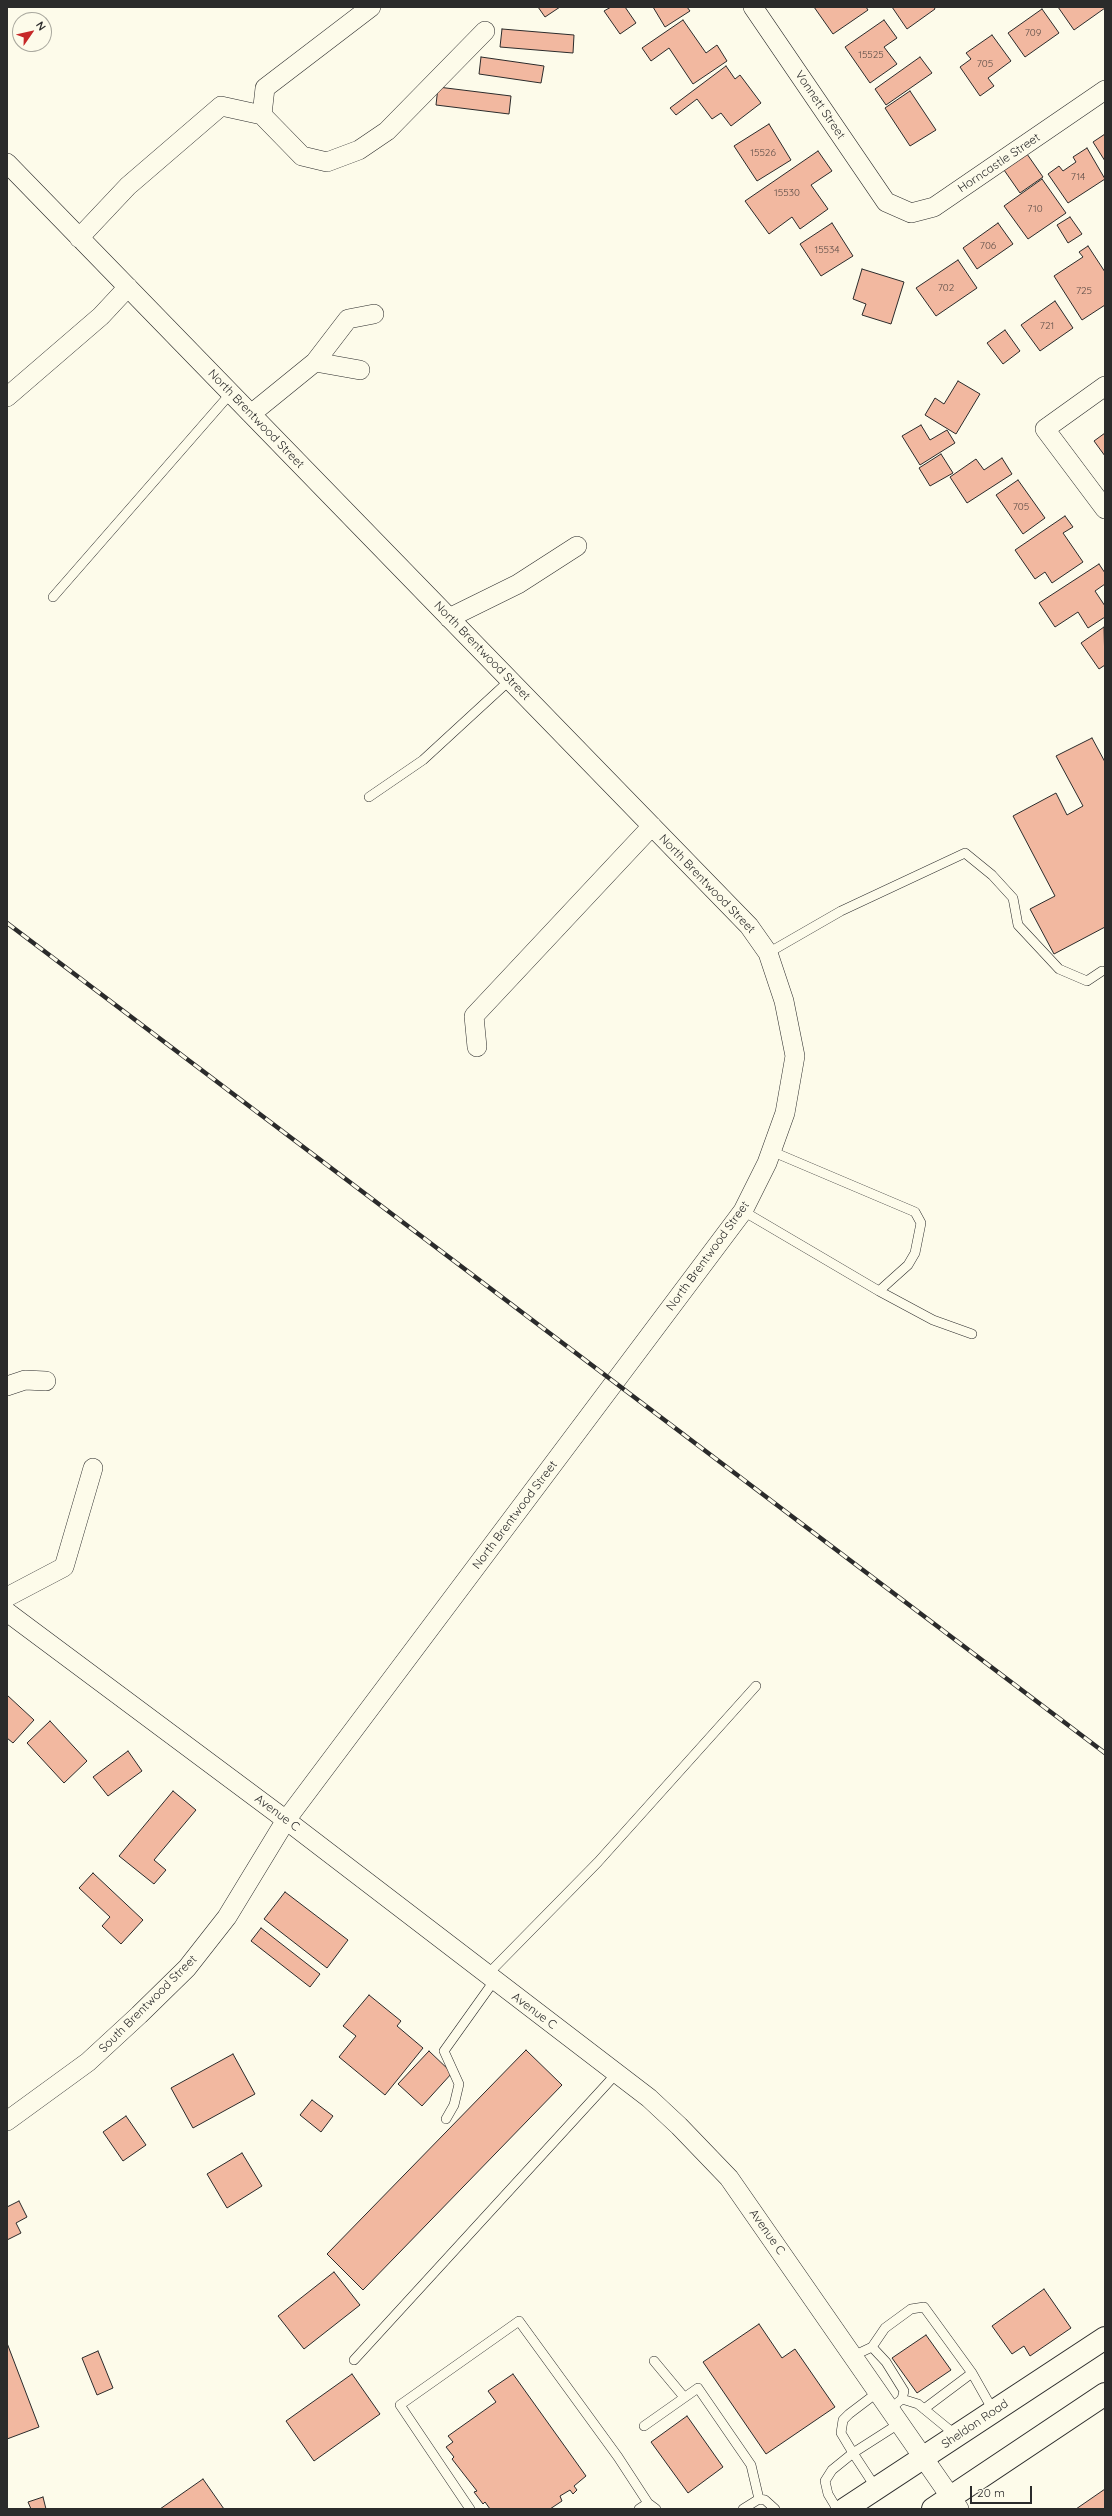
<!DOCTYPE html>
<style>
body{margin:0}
#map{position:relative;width:1112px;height:2516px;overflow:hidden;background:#fdfbea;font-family:Quicksand,sans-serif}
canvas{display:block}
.frame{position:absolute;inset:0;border:8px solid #2b2b2b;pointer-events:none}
.north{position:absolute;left:12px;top:12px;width:40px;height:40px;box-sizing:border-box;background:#fdfbea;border:1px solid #a9a89e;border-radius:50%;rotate:56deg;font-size:11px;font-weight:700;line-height:16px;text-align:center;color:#2b2b2b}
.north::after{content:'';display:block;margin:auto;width:14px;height:18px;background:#c62828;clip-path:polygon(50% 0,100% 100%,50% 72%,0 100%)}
.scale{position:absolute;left:970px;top:2486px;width:62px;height:18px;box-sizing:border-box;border:2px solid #2b2b2b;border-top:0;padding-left:5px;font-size:12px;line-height:14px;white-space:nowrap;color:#2b2b2b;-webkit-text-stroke:3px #fdfbea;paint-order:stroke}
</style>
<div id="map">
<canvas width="1112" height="2516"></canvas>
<div class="frame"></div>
<div class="north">N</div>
<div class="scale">20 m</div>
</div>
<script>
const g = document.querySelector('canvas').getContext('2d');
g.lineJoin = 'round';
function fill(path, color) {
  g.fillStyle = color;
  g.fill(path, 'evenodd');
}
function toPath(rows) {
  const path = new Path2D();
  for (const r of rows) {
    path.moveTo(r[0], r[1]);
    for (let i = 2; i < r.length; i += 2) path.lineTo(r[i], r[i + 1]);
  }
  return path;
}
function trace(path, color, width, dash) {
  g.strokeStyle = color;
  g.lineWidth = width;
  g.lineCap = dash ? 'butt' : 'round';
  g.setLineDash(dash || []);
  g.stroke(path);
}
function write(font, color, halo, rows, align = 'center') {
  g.font = font + ' Quicksand,sans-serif';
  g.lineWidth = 3;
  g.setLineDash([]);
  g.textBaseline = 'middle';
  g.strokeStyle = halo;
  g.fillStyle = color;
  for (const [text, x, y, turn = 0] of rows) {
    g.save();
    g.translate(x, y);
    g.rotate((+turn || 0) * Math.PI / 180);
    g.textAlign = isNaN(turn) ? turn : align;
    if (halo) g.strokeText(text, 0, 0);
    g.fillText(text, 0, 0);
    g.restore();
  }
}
const building = toPath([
 [538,7,560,7,545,17,538,7],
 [611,7,625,7,636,23,620,34,604,11,611,7],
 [653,7,687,7,690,11,665,27,653,7],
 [814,7,866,7,868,10,833,34,814,7],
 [892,7,934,7,935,9,907,29,892,7],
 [1058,7,1105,7,1105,8,1074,30,1058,7],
 [1042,9,1059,33,1025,57,1008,33,1042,9],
 [683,20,706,53,717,45,727,61,693,84,669,48,651,61,642,48,683,20],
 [884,20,897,38,884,47,897,64,870,83,845,47,884,20],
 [502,29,574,35,573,53,500,47,502,29],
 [992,35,1011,61,988,78,994,86,980,96,960,67,971,59,966,53,992,35],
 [481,57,544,66,541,83,479,74,481,57],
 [920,57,932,73,886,105,875,89,920,57],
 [726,66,735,79,740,75,761,103,731,126,721,113,712,119,697,99,676,115,670,108,726,66],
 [438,87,511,96,509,114,436,105,438,87],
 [910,91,936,130,910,146,885,108,910,91],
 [769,124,791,160,757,181,734,146,769,124],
 [1105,134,1105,161,1093,142,1105,134],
 [1087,148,1105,179,1068,203,1048,174,1059,166,1063,171,1076,162,1073,157,1087,148],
 [818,151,832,171,811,185,828,209,800,229,792,217,769,234,745,201,818,151],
 [1027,154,1043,177,1020,193,1004,170,1027,154],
 [1042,179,1066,213,1028,239,1004,206,1042,179],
 [1070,217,1082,234,1068,243,1057,225,1070,217],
 [832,223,853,256,821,276,800,244,832,223],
 [998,223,1013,244,977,269,963,248,998,223],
 [1088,246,1105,272,1105,305,1082,320,1054,276,1083,257,1079,252,1088,246],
 [958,260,977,288,936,316,916,288,958,260],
 [862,269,904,282,891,324,862,315,866,304,853,299,862,269],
 [1055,301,1073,328,1040,351,1021,325,1055,301],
 [1005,330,1020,351,1003,364,987,343,1005,330],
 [958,381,980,394,956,434,925,415,935,398,944,404,958,381],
 [921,425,930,440,947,430,955,443,920,465,902,436,921,425],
 [1105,433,1105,456,1094,441,1105,433],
 [941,454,953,473,930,486,919,468,941,454],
 [1002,458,1012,474,967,503,950,477,976,459,984,470,1002,458],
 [1018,480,1045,518,1023,534,996,495,1018,480],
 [1065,516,1073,527,1063,533,1083,562,1052,583,1045,572,1035,579,1015,550,1065,516],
 [1099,564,1105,573,1105,584,1095,591,1105,606,1105,617,1088,628,1078,612,1055,627,1039,603,1099,564],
 [1104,627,1105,665,1099,669,1081,643,1104,627],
 [1092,738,1105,762,1105,927,1054,954,1030,909,1055,896,1013,816,1056,793,1067,815,1083,806,1056,756,1092,738],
 [7,1695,34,1720,13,1743,7,1738,7,1695],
 [50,1721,87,1761,64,1783,27,1743,50,1721],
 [128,1751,142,1771,108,1796,93,1777,128,1751],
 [173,1791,196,1810,154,1860,166,1870,154,1884,119,1856,173,1791],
 [93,1873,143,1920,121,1944,102,1926,110,1917,79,1888,93,1873],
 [285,1892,348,1940,327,1968,264,1919,285,1892],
 [261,1928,320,1974,310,1987,251,1941,261,1928],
 [369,1995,401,2021,397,2026,423,2048,385,2095,339,2057,356,2036,343,2026,369,1995],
 [526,2050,562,2085,363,2290,327,2254,526,2050],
 [429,2051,452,2073,422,2106,398,2084,429,2051],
 [233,2054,255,2094,193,2128,171,2088,233,2054],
 [312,2100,333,2116,321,2132,300,2115,312,2100],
 [126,2116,146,2145,123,2161,103,2132,126,2116],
 [242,2153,262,2186,227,2208,207,2174,242,2153],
 [19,2201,27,2217,16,2223,21,2233,7,2240,7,2207,19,2201],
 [334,2272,360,2305,304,2349,278,2316,334,2272],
 [1044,2289,1071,2328,1030,2356,1024,2346,1012,2354,992,2326,1044,2289],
 [759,2324,782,2358,795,2349,835,2407,766,2454,703,2362,759,2324],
 [926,2335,951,2370,917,2393,892,2358,926,2335],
 [7,2343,39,2427,7,2439,7,2343],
 [98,2351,113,2388,97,2395,82,2358,98,2351],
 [352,2374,380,2414,314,2461,286,2421,352,2374],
 [513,2374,586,2476,574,2486,577,2490,573,2494,570,2490,560,2496,562,2501,550,2509,490,2509,485,2502,483,2504,474,2492,477,2491,452,2459,454,2457,446,2447,453,2442,448,2436,496,2402,488,2391,513,2374],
 [687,2416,723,2467,688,2493,651,2442,687,2416],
 [203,2479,224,2509,160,2509,203,2479],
 [1105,2489,1105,2509,1076,2509,1105,2489],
 [43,2497,46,2509,31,2509,28,2502,43,2497]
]);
fill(building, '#f2b8a0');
trace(building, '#2b2b2b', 1);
const lane = toPath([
 [53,597,231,393],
 [369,797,423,760,510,680],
 [768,953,841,911,965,853,992,875,1013,898,1018,925,1059,969,1087,981,1102,971],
 [771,1151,915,1212,921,1223,915,1253,908,1265,879,1291],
 [743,1211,879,1291,933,1320,972,1334],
 [487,1975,598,1862,756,1686],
 [446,2119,454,2105,459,2084,444,2051,494,1981],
 [872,2347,886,2362,904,2391,902,2399,890,2409],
 [853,2356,872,2347,885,2328,911,2309,924,2307,972,2373,994,2412],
 [354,2360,616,2074],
 [654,2361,684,2397],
 [878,2392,849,2414,843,2420,841,2433,853,2453,900,2423],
 [902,2399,918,2404,957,2436],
 [924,2409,972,2373],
 [644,2426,698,2388,751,2465,759,2499],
 [470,2509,400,2405,519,2321,618,2457,648,2503,656,2509],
 [639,2509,648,2503],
 [743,2509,759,2499,765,2500,775,2509],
 [837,2509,828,2494,825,2481,832,2470,853,2453,876,2488]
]);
const street = toPath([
 [371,7,265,88,262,115,302,156,327,162,359,150,387,131,485,31],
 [753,7,886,202,911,213,934,207,1105,90],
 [7,163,749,926,768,953,784,1001,795,1056,785,1113,767,1163,743,1211,286,1820,227,1917,187,1968,139,2015,88,2062,7,2121],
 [79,238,128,186,221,106,262,115],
 [315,362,348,319,374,314],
 [1105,386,1045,429,1105,509],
 [7,397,101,316,128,287],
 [251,414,315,362,360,370],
 [449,618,518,584,577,546],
 [477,1047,474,1016,652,826],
 [7,1386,25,1380,46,1381],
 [7,1597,64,1567,93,1468],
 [7,1612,286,1820,649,2098,679,2126,729,2178,959,2509]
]);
const secondary = toPath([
 [845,2509,1105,2338],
 [933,2509,1105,2394]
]);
trace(lane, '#2b2b2b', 10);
trace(street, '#2b2b2b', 20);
trace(secondary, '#2b2b2b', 24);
trace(lane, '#fdfbea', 9);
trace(street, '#fdfbea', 19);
trace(secondary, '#fdfbea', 22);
const rail = toPath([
 [7,923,1105,1753]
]);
trace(rail, '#2b2b2b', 4.5);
trace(rail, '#fdfbea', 3, [9]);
write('10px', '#5d4e48', null, [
 ["709",1033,33],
 ["15525",871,55],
 ["705",985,64],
 ["15526",763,153],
 ["714",1078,177],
 ["15530",787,193],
 ["710",1035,209],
 ["706",988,246],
 ["15534",827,250],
 ["702",946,288],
 ["725",1084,291],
 ["721",1047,326],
 ["705",1021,507]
]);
write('12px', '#2b2b2b', '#fdfbea', [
 ["Vonnett Street",820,105,56],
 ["Horncastle Street",999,163,-34],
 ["North Brentwood Street",256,419,46],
 ["North Brentwood Street",482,651,46],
 ["North Brentwood Street",707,884,46],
 ["North Brentwood Street",708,1256,-54],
 ["North Brentwood Street",515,1515,-53],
 ["Avenue C",277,1813,37],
 ["South Brentwood Street",148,2004,-45],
 ["Avenue C",534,2011,37],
 ["Avenue C",767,2232,55],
 ["Sheldon Road",975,2424,-34]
]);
</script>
